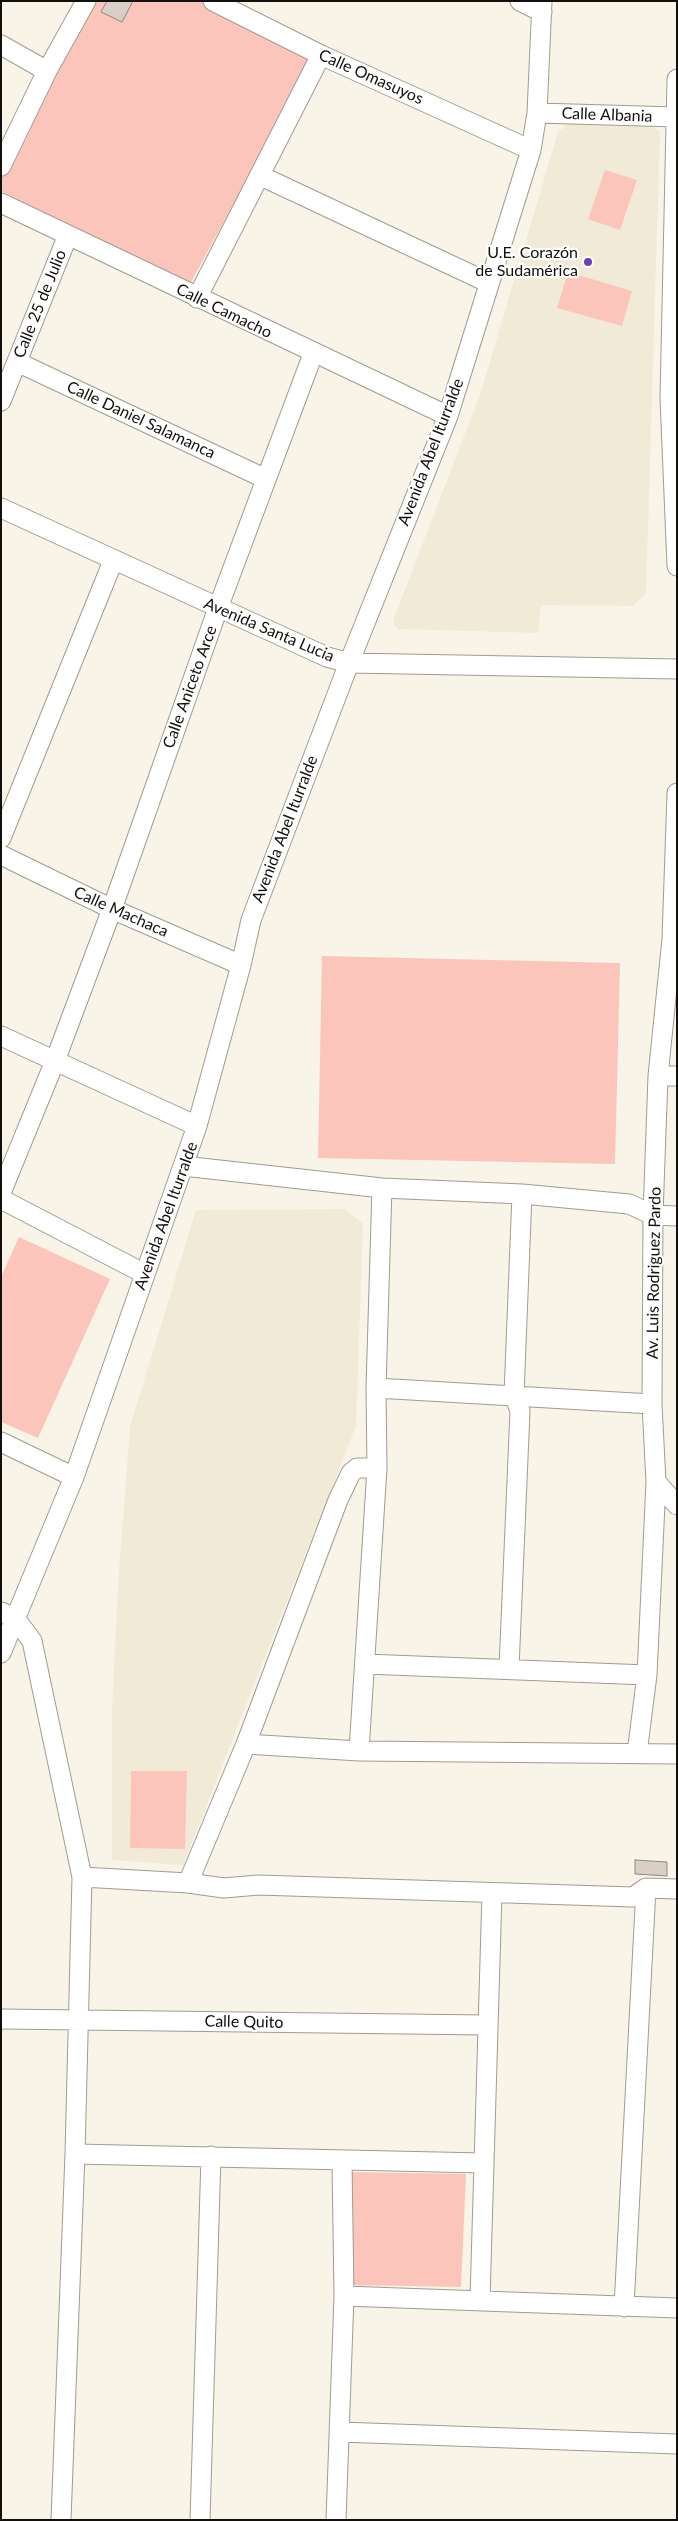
<!DOCTYPE html>
<meta charset="utf-8">
<style>
body{margin:0}
#map{position:relative;width:678px;height:2521px;overflow:hidden;background:#f8f4e8;font-family:Lato,sans-serif}
canvas{display:block}
.frame{position:absolute;inset:0;border:2px solid #11100c;pointer-events:none}
</style>
<div id="map">
<canvas width="678" height="2521"></canvas>
<div class="frame"></div>
</div>
<script>
const g = document.querySelector('canvas').getContext('2d');
g.lineJoin = 'round';
function fill(path, color) {
  g.fillStyle = color;
  g.fill(path, 'evenodd');
}
function toPath(rows) {
  const path = new Path2D();
  for (const r of rows) {
    path.moveTo(r[0], r[1]);
    for (let i = 2; i < r.length; i += 2) path.lineTo(r[i], r[i + 1]);
  }
  return path;
}
function trace(path, color, width, dash) {
  g.strokeStyle = color;
  g.lineWidth = width;
  g.lineCap = dash ? 'butt' : 'round';
  g.setLineDash(dash || []);
  g.stroke(path);
}
function write(font, color, halo, rows, align = 'center') {
  g.font = font + ' Lato,sans-serif';
  g.lineWidth = 4.5;
  g.setLineDash([]);
  g.textBaseline = 'middle';
  g.strokeStyle = halo;
  g.fillStyle = color;
  for (const [text, x, y, turn = 0] of rows) {
    g.save();
    g.translate(x, y);
    g.rotate((+turn || 0) * Math.PI / 180);
    g.textAlign = isNaN(turn) ? turn : align;
    if (halo) g.strokeText(text, 0, 0);
    g.fillText(text, 0, 0);
    g.restore();
  }
}
fill(toPath([
 [571,122,653,126,660,132,646,594,633,606,541,605,538,633,399,629,394,626,394,618,481,392,558,132],
 [344,1209,363,1223,356,1426,183,1865,112,1860,112,1710,118,1585,130,1427,196,1210]
]), '#f1ead7');
fill(toPath([
 [93,1,202,1,313,58,190,284,1,191,1,174],
 [605,170,637,180,620,230,588,219],
 [568,272,632,291,622,326,557,308],
 [322,956,620,963,615,1164,318,1158],
 [19,1237,110,1279,38,1438,1,1422,1,1277],
 [131,1771,187,1771,185,1849,130,1848],
 [347,2172,466,2174,461,2287,344,2285]
]), '#fbc5bc');
const building = toPath([
 [107,1,133,1,122,22,101,12,107,1],
 [635,1860,667,1862,667,1876,635,1874,635,1860]
]);
fill(building, '#d9cfc7');
trace(building, '#918780', 1);
const minor = toPath([
 [213,1,321,55,531,150],
 [520,1,542,12],
 [1,45,47,71],
 [677,79,670,398,677,566],
 [537,113,677,117],
 [1,166,47,71,86,1],
 [261,176,489,283],
 [1,203,448,416],
 [197,298,321,55],
 [17,362,266,479],
 [1,401,68,235],
 [1,508,327,657,349,663,677,669],
 [1,838,113,561],
 [1,855,112,909,241,965],
 [1,1036,197,1126],
 [658,1076,677,1076],
 [183,1166,382,1188,522,1194,629,1204,653,1215,677,1216],
 [1,1193,55,1061,112,909,218,608,313,354],
 [1,1199,145,1274],
 [376,1388,652,1404],
 [1,1442,74,1477],
 [656,1482,677,1505],
 [1,1612,15,1618,32,1641,82,1877,75,2154,61,2520],
 [1,1653,74,1477,197,1126,241,965,251,920,349,663,448,416,531,150,537,113,542,1],
 [365,1664,647,1675],
 [509,1668,520,1411,514,1395,522,1194],
 [246,1744,359,1751,677,1754],
 [359,1751,377,1468,376,1388,382,1188],
 [637,1753,647,1675,656,1482,652,1404,653,1215,658,1076,672,939,677,793],
 [82,1877,188,1883,224,1888,258,1885,633,1897,646,1888,677,1889],
 [188,1883,246,1744,338,1500,351,1473,357,1468,377,1468],
 [1,2019,487,2025],
 [75,2154,483,2163],
 [344,2296,677,2308],
 [480,2299,492,1893],
 [624,2307,646,1888],
 [340,2432,677,2444],
 [200,2520,211,2156],
 [336,2520,344,2296,342,2161]
]);
trace(minor, '#a09c91', 21);
trace(minor, '#fff', 19);
for (const [x, y, r, color] of [
 [588,262,5,"#723db3"]
]) {
  const dot = new Path2D();
  dot.arc(x, y, r, 0, 2 * Math.PI);
  g.fillStyle = color;
  g.fill(dot);
  trace(dot, '#fff', 2);
}
write('16px', '#11100c', '#fff', [
 ["Calle Omasuyos",371,77,24],
 ["Calle Albania",607,115,2],
 ["Calle 25 de Julio",40,304,-68],
 ["Calle Camacho",224,311,26],
 ["Calle Daniel Salamanca",141,420,25],
 ["Avenida Abel Iturralde",431,452,-69],
 ["Avenida Santa Lucia",269,630,23],
 ["Calle Aniceto Arce",190,687,-70],
 ["Avenida Abel Iturralde",285,829,-69],
 ["Calle Machaca",121,912,24],
 ["Avenida Abel Iturralde",166,1216,-70],
 ["Av. Luis Rodriguez Pardo",654,1273,-89],
 ["Calle Quito",244,2022,1]
]);
write('16px', '#11100c', '#fff', [
 ["U.E. Corazón",578,253],
 ["de Sudamérica",578,271]
], 'right');
</script>
